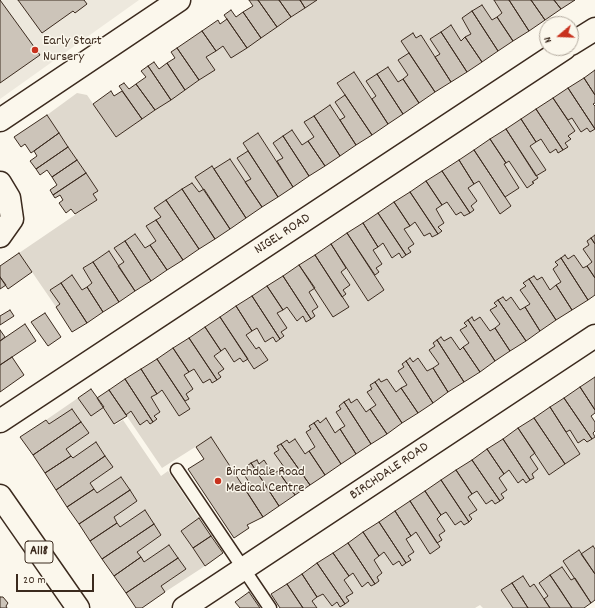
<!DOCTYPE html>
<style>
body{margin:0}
#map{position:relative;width:595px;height:608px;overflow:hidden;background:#fbf7ec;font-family:Dekko,sans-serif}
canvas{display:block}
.north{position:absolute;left:539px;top:16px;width:40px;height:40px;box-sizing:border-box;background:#fbf7ec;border:1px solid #aea59a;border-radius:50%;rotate:251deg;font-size:11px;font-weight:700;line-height:16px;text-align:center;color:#3b2a1e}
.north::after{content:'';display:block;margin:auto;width:14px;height:18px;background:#c8321e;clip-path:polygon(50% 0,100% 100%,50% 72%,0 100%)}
.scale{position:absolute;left:16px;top:574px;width:78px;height:18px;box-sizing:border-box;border:2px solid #3b2a1e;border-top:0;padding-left:5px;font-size:12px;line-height:14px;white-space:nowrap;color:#3b2a1e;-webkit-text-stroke:3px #fbf7ec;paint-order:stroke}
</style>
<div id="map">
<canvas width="595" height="608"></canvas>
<div class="north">N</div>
<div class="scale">20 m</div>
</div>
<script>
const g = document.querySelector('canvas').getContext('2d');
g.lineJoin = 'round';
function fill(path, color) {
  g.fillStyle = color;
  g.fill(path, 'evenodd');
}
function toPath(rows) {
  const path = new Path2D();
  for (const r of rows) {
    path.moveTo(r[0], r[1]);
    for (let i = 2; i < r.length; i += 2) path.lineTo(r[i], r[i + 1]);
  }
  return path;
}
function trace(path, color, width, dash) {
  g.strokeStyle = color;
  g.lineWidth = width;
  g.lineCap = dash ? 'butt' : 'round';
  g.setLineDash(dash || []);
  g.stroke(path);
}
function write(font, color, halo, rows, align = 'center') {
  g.font = font + ' Dekko,sans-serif';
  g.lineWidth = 3;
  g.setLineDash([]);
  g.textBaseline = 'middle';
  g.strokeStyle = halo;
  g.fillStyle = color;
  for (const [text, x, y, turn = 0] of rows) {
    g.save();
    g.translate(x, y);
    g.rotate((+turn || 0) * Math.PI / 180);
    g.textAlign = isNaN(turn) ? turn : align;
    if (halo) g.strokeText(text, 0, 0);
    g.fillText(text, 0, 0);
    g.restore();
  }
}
fill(toPath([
 [0,0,139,0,0,99]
]), '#ede8dd');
fill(toPath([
 [317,0,494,0,502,13,492,20,482,5,472,11,462,19,471,34,461,41,451,25,430,39,440,54,435,57,421,35,416,38,413,34,409,53,398,60,408,75,398,82,388,67,366,81,376,96,372,99,354,72,337,82,345,95,335,102,345,117,340,120,329,106,304,122,314,137,302,145,292,130,273,143,283,158,277,161,258,133,243,143,248,151,237,158,251,179,245,182,230,159,214,169,204,189,199,192,192,183,155,207,161,217,146,227,156,241,145,248,135,234,114,248,124,262,118,266,109,251,83,268,92,283,82,290,72,275,51,290,60,304,56,307,19,253,97,200,93,194,98,191,47,115,77,93,87,95,116,137,214,70,206,57,223,46,231,58],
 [572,118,581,132,587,128,590,132,595,129,595,235,587,241,589,245,583,249,592,262,583,268,574,255,568,259,556,262,558,265,553,269,561,282,550,290,542,277,537,280,524,283,526,286,520,290,530,304,520,310,511,297,506,301,503,297,494,303,497,306,491,310,500,324,490,331,480,317,474,321,472,318,464,323,467,326,460,330,469,343,460,350,451,337,444,341,441,337,433,343,435,346,429,350,439,364,427,371,419,359,413,362,409,358,402,363,404,367,398,371,407,385,396,392,387,379,381,382,379,379,370,385,372,389,368,392,376,405,366,412,357,399,351,403,348,399,339,406,341,409,336,412,345,426,335,433,326,419,320,423,318,420,309,426,311,429,306,432,315,447,305,454,295,439,289,443,287,440,277,446,279,450,274,453,284,467,273,474,264,461,259,464,257,460,247,466,249,470,243,474,253,488,247,492,211,437,162,468,126,415,131,411,140,425,147,420,150,424,156,419,154,416,160,412,151,397,162,390,179,416,190,409,185,401,189,399,186,394,184,375,194,369,210,379,212,382,218,373,223,369,214,356,225,348,234,362,240,358,243,362,248,359,254,369,267,360,259,347,256,349,246,335,257,328,265,342,273,337,276,342,284,337,281,332,287,328,277,313,287,307,297,321,303,316,307,322,315,316,312,311,318,307,309,292,315,288,349,307,342,297,346,294,343,290,341,272,346,268,368,301,384,290,375,275,379,272,376,268,382,264,373,250,383,243,392,258,399,253,402,258,410,252,408,248,414,244,404,229,415,222,424,236,430,233,433,237,442,231,438,227,444,223,436,209,447,202,456,215,461,212,464,216,469,213,473,210,471,206,477,201,468,188,479,181,500,213,511,206,505,197,519,188,504,164,509,161,527,187,533,183,532,182,536,176,546,170,530,146,541,139,550,153,556,149,568,146,565,143,571,139,568,136,575,131,568,120],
 [78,398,91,416,104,407,115,425,123,420,161,476,168,471,199,518,181,531,205,566,165,592,161,586,186,569,178,558,169,545,144,562,137,552,161,535,145,511,120,527,114,517,137,501,121,477,97,493,90,483,113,467,96,442,73,458,66,449,89,433,72,409,49,424,46,420],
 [570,430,578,442,584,439,587,442,595,437,595,549,581,554,579,550,564,560,575,578,571,580,562,567,539,582,548,596,544,599,530,587,523,576,502,590,513,608,483,608,480,605,475,608,317,608,312,601,323,594,332,606,337,602,340,607,349,601,346,597,353,593,344,580,353,573,362,586,368,582,371,586,375,584,379,581,377,577,382,573,374,560,384,552,393,565,399,561,402,565,411,560,408,556,414,551,406,539,416,532,430,554,440,547,437,543,439,535,445,531,437,519,446,512,455,525,461,521,464,525,472,520,469,515,477,510,468,497,477,491,486,504,492,500,495,504,503,498,501,494,507,490,499,478,509,470,518,483,523,479,526,483,534,478,532,474,538,469,530,457,535,453,550,475,580,454,566,432]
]), '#dfd9ce');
const building = toPath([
 [0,0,40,55,0,83,0,0],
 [18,0,84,0,87,4,75,13,73,11,42,33,18,0],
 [249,0,258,0,277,27,261,38,243,12,253,6,249,0],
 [258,0,279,0,291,17,277,27,258,0],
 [279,0,300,0,305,8,291,17,279,0],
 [300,0,317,0,305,8,300,0],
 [494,0,509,0,529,31,513,41,497,17,502,13,494,0],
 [509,0,531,0,545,20,529,31,509,0],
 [531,0,554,0,561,9,545,20,531,0],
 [554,0,575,0,561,9,554,0],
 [482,5,492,20,497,17,513,41,498,51,472,11,482,5],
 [231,10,236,17,243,12,261,38,247,48,224,15,231,10],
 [472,11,498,51,482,62,465,37,471,34,462,18,472,11],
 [227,19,247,48,231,58,223,46,216,51,202,31,218,20,220,24,227,19],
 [451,25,461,41,465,37,482,62,467,72,441,32,451,25],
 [202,31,216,51,206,57,215,70,199,80,177,48,202,31],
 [441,32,467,72,451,82,435,57,440,54,430,39,441,32],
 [413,33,416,38,421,35,451,82,435,92,401,41,413,33],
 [177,48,199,80,185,90,167,63,175,58,171,52,177,48],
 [409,53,435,92,419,103,403,79,408,75,398,60,409,53],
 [154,62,159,69,167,63,185,90,171,100,148,66,154,62],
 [148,66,171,100,155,110,136,84,146,77,141,71,148,66],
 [388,67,398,82,403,79,419,103,403,114,377,74,388,67],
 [595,70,595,95,584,78,595,70],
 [354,72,388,124,372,135,337,83,354,72],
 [377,74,403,114,388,124,372,99,376,96,366,81,377,74],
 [584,78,595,95,595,103,593,104,595,106,595,129,568,88,584,78],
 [124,83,129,89,136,84,155,110,142,119,119,86,124,83],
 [568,88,595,129,590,132,587,128,581,132,572,118,568,120,553,98,568,88],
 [111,91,114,96,122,91,142,119,116,137,93,104,111,91],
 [345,95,372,135,356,145,340,120,345,117,335,102,345,95],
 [553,98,575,131,568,136,571,139,565,143,568,147,563,150,536,109,553,98],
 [330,105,356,145,340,156,314,116,330,105],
 [536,109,563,150,558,153,556,149,550,153,541,139,536,142,521,119,536,109],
 [47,115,59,133,31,153,25,144,21,147,14,137,47,115],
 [314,116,340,156,325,166,308,141,314,137,304,122,314,116],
 [521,119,536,142,530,146,546,170,536,176,506,129,521,119],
 [506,129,538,178,532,182,534,183,527,188,509,161,506,163,490,139,506,129],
 [292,130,302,145,308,141,325,166,309,176,283,136,292,130],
 [59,133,68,147,36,169,30,161,37,156,34,151,59,133],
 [258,133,293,187,278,197,243,143,258,133],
 [283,136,309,176,293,187,277,161,283,158,273,143,283,136],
 [490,139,506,163,504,164,519,188,505,197,474,150,490,139],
 [68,147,77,160,52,177,47,170,40,175,36,169,68,147],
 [474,150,511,206,500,214,479,181,474,184,459,160,474,150],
 [248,151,278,197,262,207,245,182,251,179,237,158,248,151],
 [230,159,262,207,246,218,214,169,230,159],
 [77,160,86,173,53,195,50,190,57,185,52,177,77,160],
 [459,160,474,184,468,188,477,201,471,206,474,210,470,213,442,171,459,160],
 [212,166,246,218,230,229,195,177,212,166],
 [442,171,470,213,464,216,461,212,456,215,447,202,442,205,426,181,442,171],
 [86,173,98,191,93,194,97,200,75,214,71,209,66,213,59,203,63,200,60,195,55,198,53,195,86,173],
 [426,181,442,205,436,209,444,223,438,227,442,231,438,234,410,192,426,181],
 [192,183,199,192,204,189,230,229,215,239,182,189,192,183],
 [182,189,215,239,199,249,166,200,182,189],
 [410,192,438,234,432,237,430,233,424,236,415,222,410,226,394,202,410,192],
 [166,200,199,249,183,260,156,220,161,217,154,208,166,200],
 [394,202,410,226,404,229,414,244,408,248,411,252,406,255,378,213,394,202],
 [378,213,406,255,402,258,399,253,392,258,383,243,378,247,363,223,378,213],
 [156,220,183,260,167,270,150,245,156,241,146,226,156,220],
 [363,223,378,247,373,250,382,264,376,268,379,272,375,275,347,233,363,223],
 [347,233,384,290,368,301,331,244,347,233],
 [135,234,145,248,150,245,167,270,151,281,125,241,135,234],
 [595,235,595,244,591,238,595,235],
 [591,238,595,244,595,278,587,266,592,262,583,249,589,245,587,241,591,238],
 [125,241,151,281,135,291,118,266,124,262,114,248,125,241],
 [331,244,346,268,341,272,350,285,343,290,346,294,342,297,315,255,331,244],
 [109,251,135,291,119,302,93,262,109,251],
 [19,253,32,272,8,289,0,277,0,266,19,253],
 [315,255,349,307,333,317,299,265,315,255],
 [565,255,568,259,574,255,583,268,587,266,595,278,595,295,588,300,561,258,565,255],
 [561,258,588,300,572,310,556,285,561,282,553,269,558,265,555,262,561,258],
 [93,262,119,302,103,312,87,287,92,283,83,268,93,262],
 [299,265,315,288,309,292,318,307,312,311,315,316,311,319,283,276,299,265],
 [72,275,82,290,87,287,103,312,87,323,61,283,72,275],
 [283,276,311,319,306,322,303,316,297,321,287,307,283,310,267,286,283,276],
 [534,276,537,280,542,277,550,290,556,285,572,310,556,320,529,279,534,276],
 [0,277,6,285,0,289,0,277],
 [529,279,556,320,540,331,525,307,530,304,520,290,526,286,523,283,529,279],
 [61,283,87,323,72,332,56,307,60,304,50,290,61,283],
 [267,286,283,310,277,313,287,328,281,332,284,336,280,339,252,296,267,286],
 [252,296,280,339,276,342,273,337,265,342,257,328,252,331,236,306,252,296],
 [503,297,506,301,511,297,520,310,525,307,540,331,526,341,498,300,503,297],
 [498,300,526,341,510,351,495,328,500,324,490,310,497,306,494,303,498,300],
 [236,306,252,331,246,335,256,349,259,347,268,360,254,369,220,317,236,306],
 [10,310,14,316,0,325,0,316,10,310],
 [45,313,61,337,48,346,31,322,45,313],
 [220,317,248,359,243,362,240,358,234,362,225,348,221,351,205,327,220,317],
 [472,317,474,321,480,317,490,331,495,328,510,351,495,361,468,320,472,317],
 [468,320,495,361,480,372,463,347,469,343,460,330,467,326,464,323,468,320],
 [25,324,36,341,0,365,0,341,25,324],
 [205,327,221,351,214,356,224,369,218,373,221,377,217,380,189,338,205,327],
 [0,330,5,337,0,341,0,330],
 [441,337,444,341,451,337,460,350,463,347,480,372,464,382,437,340,441,337],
 [189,338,217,380,212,383,210,379,203,383,194,369,189,372,173,348,189,338],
 [437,340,464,382,448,392,433,368,439,364,429,350,435,346,433,343,437,340],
 [173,348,189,372,184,375,193,389,186,394,189,399,185,401,157,359,173,348],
 [12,357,24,375,0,392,0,365,12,357],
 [410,358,413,362,418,358,427,371,433,368,448,392,433,403,406,361,410,358],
 [157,359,190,409,179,416,162,390,157,394,141,369,157,359],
 [406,361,433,403,418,413,401,388,407,385,398,371,404,367,402,364,406,361],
 [141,369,157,394,151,397,160,412,154,416,157,419,153,422,125,379,141,369],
 [595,377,595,410,580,387,595,377],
 [125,379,153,422,150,424,147,420,140,425,131,411,126,415,109,390,125,379],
 [379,379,381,382,387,379,396,392,401,388,418,413,402,423,375,382,379,379],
 [375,382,402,423,387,434,370,409,376,405,367,392,372,389,370,385,375,382],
 [580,387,595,410,595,413,591,416,595,422,595,431,593,433,595,437,592,439,564,398,580,387],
 [91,389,104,407,91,416,78,398,91,389],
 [109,390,127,416,114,424,97,398,109,390],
 [564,398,592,439,587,442,584,439,578,443,570,430,566,432,550,407,564,398],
 [349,399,351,403,357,399,366,412,370,409,387,434,371,444,344,402,349,399],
 [344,402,371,444,356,454,340,429,345,426,336,412,341,409,339,406,344,402],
 [550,407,580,454,565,464,534,418,550,407],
 [72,409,81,422,33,455,20,437,46,420,49,424,72,409],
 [326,418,335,433,340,429,356,454,341,464,314,423,318,420,320,423,326,418],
 [534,418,565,464,549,475,518,428,534,418],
 [81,422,89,433,66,449,71,456,45,473,33,455,81,422],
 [314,423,341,464,325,475,309,451,315,447,306,432,311,429,309,426,314,423],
 [518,428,535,453,530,457,538,469,532,474,534,478,530,480,503,439,518,428],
 [211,437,263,517,247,525,249,528,234,538,188,469,204,459,196,447,211,437],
 [295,439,305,454,309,451,325,475,310,485,281,444,287,440,289,443,295,439],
 [503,439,530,480,526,483,523,479,518,483,509,470,504,474,487,449,503,439],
 [96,442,105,456,56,490,45,473,71,456,73,458,96,442],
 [281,444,310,485,295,495,278,471,284,467,274,453,279,450,277,446,281,444],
 [487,449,504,474,499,478,507,490,501,494,504,498,500,501,472,460,487,449],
 [105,456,113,467,90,483,94,489,67,507,56,490,105,456],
 [257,460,259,464,264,460,273,474,278,471,295,495,279,506,251,463,257,460],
 [472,460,500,501,495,504,492,500,486,504,477,491,472,494,456,470,472,460],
 [251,463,279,506,263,517,247,492,253,488,243,473,249,470,247,466,251,463],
 [456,470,472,494,468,497,477,510,469,515,472,519,469,522,441,480,456,470],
 [121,477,130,490,79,524,67,507,94,489,97,493,121,477],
 [441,480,469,522,464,525,461,521,455,525,446,512,441,515,425,491,441,480],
 [130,490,137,501,114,517,117,523,90,541,79,524,130,490],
 [425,491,441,515,437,519,445,531,439,535,442,540,437,543,410,501,425,491],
 [410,501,440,547,430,554,416,532,411,536,395,511,410,501],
 [145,510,154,524,102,559,90,541,117,523,120,527,145,510],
 [395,511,411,536,406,539,414,552,408,556,411,560,406,563,379,522,395,511],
 [199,518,211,536,193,548,181,531,199,518],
 [379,522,406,563,402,566,399,561,393,565,384,552,379,556,363,532,379,522],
 [154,524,161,535,137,552,141,557,114,576,102,559,154,524],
 [363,532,379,556,374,560,382,573,377,577,379,581,375,584,348,543,363,532],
 [211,536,223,553,205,566,193,548,211,536],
 [348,543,375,584,371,586,368,582,362,587,353,573,349,576,333,553,348,543],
 [169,545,178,558,126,593,114,576,141,557,144,562,169,545],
 [593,546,595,549,595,574,581,554,593,546],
 [579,550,595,574,595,600,591,603,563,561,579,550],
 [333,553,349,576,344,580,353,593,346,597,349,601,345,604,317,563,333,553],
 [178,558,186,569,161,586,165,592,142,608,136,608,126,593,178,558],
 [317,563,345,604,340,607,337,602,332,606,323,594,317,597,302,574,317,563],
 [562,567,571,580,575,578,591,603,584,608,572,608,550,575,562,567],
 [302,574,317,597,312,601,317,608,303,608,287,584,302,574],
 [550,575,559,588,572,608,550,608,544,599,548,596,539,583,550,575],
 [523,576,530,587,534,584,550,608,528,608,512,583,523,576],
 [512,583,528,608,513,608,501,590,512,583],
 [287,584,303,608,280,608,271,594,287,584],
 [249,592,260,608,240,608,235,602,249,592],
 [0,597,3,597,8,603,6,606,7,608,0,608,0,597]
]);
fill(building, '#ccc4b9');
trace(building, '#3b2a1e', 1);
const service = toPath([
 [177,470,270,608]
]);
const minor = toPath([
 [571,44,595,29],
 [0,120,179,0],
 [0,183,9,198,12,219,0,236],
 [0,421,565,48],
 [184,608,595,336]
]);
const primary = toPath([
 [0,496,78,608]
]);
trace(service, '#3b2a1e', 15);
trace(minor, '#3b2a1e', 25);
trace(primary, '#3b2a1e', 25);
trace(service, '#fbf7ec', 12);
trace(minor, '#fbf7ec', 22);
trace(primary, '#fbf7ec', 22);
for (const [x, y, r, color] of [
 [35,50,4,"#c8321e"],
 [218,481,4,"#c8321e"]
]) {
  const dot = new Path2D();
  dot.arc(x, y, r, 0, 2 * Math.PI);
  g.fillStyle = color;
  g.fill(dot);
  trace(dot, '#fbf7ec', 1.5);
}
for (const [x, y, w] of [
 [39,552,28]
]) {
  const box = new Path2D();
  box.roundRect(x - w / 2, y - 11, w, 22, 3);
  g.fillStyle = '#fbf7ec';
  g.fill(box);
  trace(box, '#3b2a1e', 1);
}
write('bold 13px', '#3b2a1e', null, [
 ["A118",39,552]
]);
write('14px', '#3b2a1e', '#fbf7ec', [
 ["Early Start",43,42],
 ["Nursery",43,58],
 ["Birchdale Road",226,473],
 ["Medical Centre",226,489]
], 'left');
write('14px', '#3b2a1e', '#fbf7ec', [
 ["NIGEL ROAD",283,235,-33],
 ["BIRCHDALE ROAD",390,472,-34]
]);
</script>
